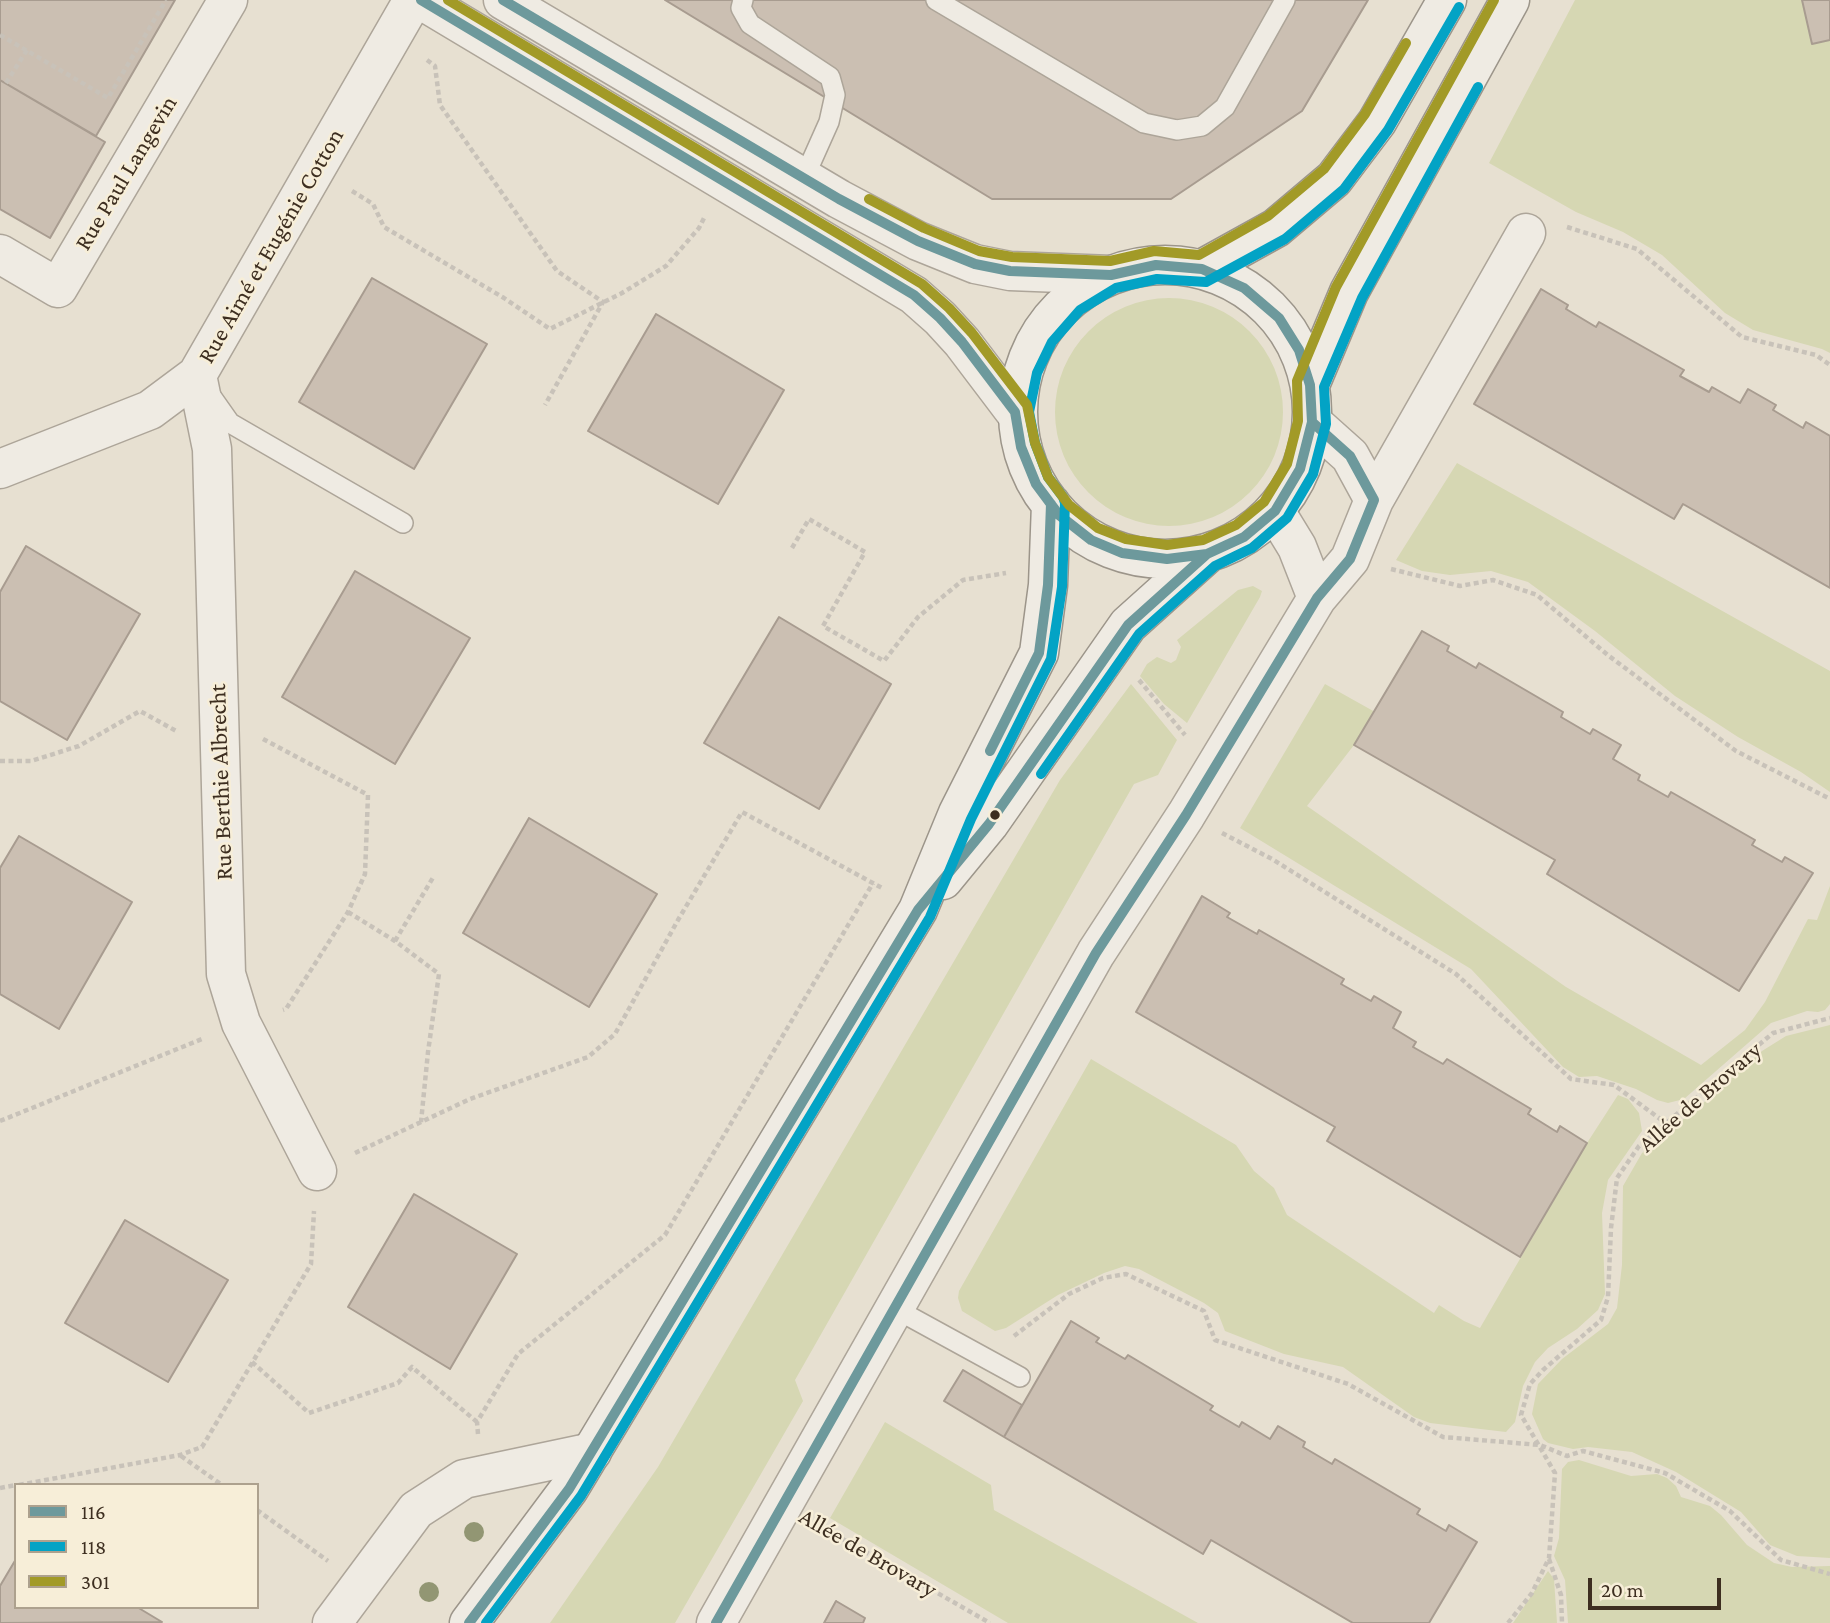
<!DOCTYPE html>
<meta charset="utf-8">
<style>
body{margin:0}
#map{position:relative;width:1830px;height:1623px;overflow:hidden;background:#e7e0d1;font-family:"Crimson Pro",serif}
canvas{display:block}
.legend{position:absolute;left:14px;top:1483px;width:245px;height:126px;box-sizing:border-box;background:#f7eed8;border:2px solid #ada18e;margin:0;padding:9px 12px;list-style:none;font-size:21px;color:#3d2e20}
.legend li{display:flex;align-items:center;gap:14px;height:35px}
.legend b{width:35px;border:2px solid #ada18e}
.scale{position:absolute;left:1588px;top:1578px;width:133px;height:32px;box-sizing:border-box;border:4px solid #3d2e20;border-top:0;padding-left:9px;font-size:21px;line-height:24px;white-space:nowrap;color:#3d2e20;-webkit-text-stroke:5px #f7eed8;paint-order:stroke}
</style>
<div id="map">
<canvas width="1830" height="1623"></canvas>
<ul class="legend">
<li><b style="height:9px;background:#6d999c"></b>116</li>
<li><b style="height:9px;background:#03a3c5"></b>118</li>
<li><b style="height:9px;background:#a29a27"></b>301</li>
</ul>
<div class="scale">20 m</div>
</div>
<script>
const g = document.querySelector('canvas').getContext('2d');
g.lineJoin = 'round';
function fill(path, color) {
  g.fillStyle = color;
  g.fill(path, 'evenodd');
}
function toPath(rows) {
  const path = new Path2D();
  for (const r of rows) {
    if (r.length === 3) {
      path.moveTo(r[0] + r[2], r[1]);
      path.arc(r[0], r[1], r[2], 0, 2 * Math.PI);
      continue;
    }
    path.moveTo(r[0], r[1]);
    for (let i = 2; i < r.length; i += 2) path.lineTo(r[i], r[i + 1]);
  }
  return path;
}
function trace(path, color, width, dash) {
  g.strokeStyle = color;
  g.lineWidth = width;
  g.lineCap = dash ? 'butt' : 'round';
  g.setLineDash(dash || []);
  g.stroke(path);
}
function write(font, color, halo, rows, align = 'center') {
  g.font = font + ' "Crimson Pro",serif';
  g.lineWidth = 5;
  g.setLineDash([]);
  g.textBaseline = 'middle';
  g.strokeStyle = halo;
  g.fillStyle = color;
  for (const [text, x, y, turn = 0] of rows) {
    g.save();
    g.translate(x, y);
    g.rotate((+turn || 0) * Math.PI / 180);
    g.textAlign = isNaN(turn) ? turn : align;
    if (halo) g.strokeText(text, 0, 0);
    g.fillText(text, 0, 0);
    g.restore();
  }
}
fill(toPath([
 [1575,0,1802,0,1812,43,1830,40,1830,353,1822,349,1753,330,1725,313,1662,255,1623,232,1576,212,1489,163],
 [1169,412,114],
 [1457,463,1830,671,1830,792,1801,772,1738,737,1675,696,1595,631,1528,582,1491,571,1450,575,1422,571,1396,560],
 [1253,586,1262,591,1260,597,1187,723,1164,704,1140,676,1147,664,1157,657,1171,663,1176,660,1181,647,1177,640,1238,590],
 [1131,684,1177,740,1158,775,1134,784,795,1380,803,1401,675,1623,550,1623,658,1467,1060,780],
 [1325,684,1375,712,1354,745,1307,806,1566,987,1701,1065,1745,1030,1765,1002,1808,919,1817,920,1830,886,1830,1004,1825,1010,1818,1012,1807,1011,1771,1023,1684,1099,1668,1103,1657,1100,1636,1089,1597,1076,1579,1077,1563,1067,1471,969,1240,828],
 [1830,1025,1830,1558,1797,1556,1770,1545,1741,1512,1676,1472,1632,1452,1588,1447,1573,1449,1548,1443,1543,1439,1532,1414,1538,1384,1562,1359,1608,1324,1617,1308,1622,1265,1623,1186,1642,1153,1714,1094,1762,1051,1786,1036],
 [1091,1059,1236,1145,1254,1171,1274,1188,1287,1215,1434,1313,1439,1305,1464,1321,1480,1328,1587,1143,1618,1095,1628,1099,1639,1113,1642,1131,1608,1180,1602,1213,1605,1294,1598,1310,1577,1329,1548,1348,1535,1362,1523,1386,1515,1422,1506,1432,1430,1423,1414,1417,1343,1367,1284,1354,1225,1331,1218,1313,1204,1303,1139,1269,1125,1266,1104,1273,1058,1295,1006,1328,995,1331,962,1311,958,1298,959,1291],
 [885,1422,991,1485,994,1510,1198,1623,1008,1623,830,1518],
 [1579,1460,1631,1476,1657,1474,1667,1478,1676,1486,1681,1497,1710,1506,1721,1515,1747,1545,1774,1563,1792,1567,1830,1566,1830,1623,1568,1623,1565,1580,1554,1556,1559,1538,1562,1469,1568,1462],
 [1548,1571,1554,1579,1557,1623,1513,1623]
]), '#d6d7b3');
const building = toPath([
 [0,0,175,0,96,136,0,80,0,0],
 [665,0,1368,0,1302,111,1171,199,992,199,665,0],
 [1802,0,1830,0,1830,40,1812,44,1802,0],
 [0,80,105,142,50,238,0,209,0,80],
 [372,278,487,344,414,469,299,402,372,278],
 [1541,289,1568,305,1566,309,1596,327,1599,322,1684,370,1680,376,1709,392,1712,387,1740,403,1748,389,1776,405,1773,410,1803,428,1806,422,1830,436,1830,588,1683,504,1674,519,1474,404,1541,289],
 [656,314,784,390,718,504,588,431,656,314],
 [26,546,140,614,67,740,0,701,0,592,26,546],
 [355,571,470,638,395,764,282,697,355,571],
 [779,617,891,684,819,809,704,743,779,617],
 [1422,631,1449,646,1447,651,1476,668,1479,663,1563,712,1561,717,1590,734,1593,729,1621,745,1613,759,1640,775,1638,780,1668,797,1671,792,1755,840,1752,845,1782,862,1785,857,1813,873,1739,991,1547,874,1555,860,1354,745,1422,631],
 [529,818,657,894,589,1007,463,933,529,818],
 [19,836,132,902,59,1029,0,994,0,868,19,836],
 [1202,896,1230,913,1227,917,1257,934,1259,930,1344,979,1341,984,1371,1001,1374,996,1401,1012,1393,1028,1416,1042,1413,1047,1443,1064,1447,1059,1531,1109,1528,1114,1557,1132,1560,1126,1587,1143,1520,1257,1327,1141,1335,1127,1136,1012,1202,896],
 [414,1194,517,1254,450,1369,348,1307,414,1194],
 [125,1220,228,1280,168,1382,65,1323,125,1220],
 [1071,1321,1099,1338,1096,1342,1125,1359,1128,1355,1213,1406,1210,1410,1239,1427,1242,1422,1270,1439,1278,1426,1305,1442,1303,1447,1332,1464,1335,1459,1420,1509,1417,1514,1446,1531,1449,1525,1477,1542,1429,1623,1353,1623,1211,1540,1203,1554,1004,1437,1071,1321],
 [963,1370,1022,1405,1004,1437,944,1401,963,1370],
 [16,1559,16,1607,137,1607,162,1622,0,1623,0,1586,16,1559],
 [836,1601,865,1618,863,1623,824,1623,836,1601]
]);
fill(building, '#cbbfb2');
trace(building, '#a89c90', 2);
const lane = toPath([
 [743,0,741,8,750,24,830,77,835,95,829,122,804,178],
 [936,0,1144,123,1177,130,1202,126,1225,107,1285,0],
 [211,396,230,423,403,523],
 [894,1308,1020,1377]
]);
const street = toPath([
 [421,0,914,295,940,318,962,342,1015,412],
 [503,0,839,199,918,241,975,264,1010,271,1111,275],
 [0,254,58,288,228,0],
 [197,375,212,449,226,974,241,1023,317,1171],
 [0,469,150,410,197,375,413,0],
 [1374,500,1526,233],
 [1275,511,1297,547,1317,598],
 [332,1623,416,1510,464,1479,592,1452],
 [716,1623,1096,953,1186,815,1317,598,1350,559,1374,500,1350,456,1312,422]
]);
const secondary = toPath([
 [1165,412,147],
 [1202,269,1276,228,1334,179,1377,122,1447,0],
 [1310,385,1349,292,1510,0],
 [943,880,989,824,1128,625,1207,554],
 [469,1623,569,1489,918,910,958,813,1039,653,1048,585,1051,504]
]);
trace(lane, '#ada599', 22);
trace(street, '#ada599', 41);
trace(secondary, '#9c958a', 41);
trace(toPath([
 [0,35,108,98,166,0],
 [427,60,435,66,440,105,557,271,603,302,545,405],
 [6,83,27,50],
 [352,191,373,204,384,227,504,298,550,329,622,293,666,266,699,228,704,218],
 [1567,227,1637,249,1742,337,1816,355,1830,365],
 [792,548,809,519,865,552,823,626,884,661,918,617,963,580,1006,573],
 [1391,569,1460,586,1493,580,1537,595,1609,656,1736,751,1830,799],
 [1139,680,1185,735],
 [263,739,368,795,365,874,348,912,286,1009,283,1010],
 [0,761,31,761,79,746,140,711,178,732],
 [1222,833,1272,859,1456,974,1571,1079,1614,1085,1667,1124],
 [348,912,395,941,439,974,428,1052,421,1122],
 [395,941,434,876],
 [0,1121,202,1039],
 [355,1153,470,1099,588,1057,615,1034,678,920,742,812,882,888],
 [1014,1336,1069,1294,1103,1278,1126,1274,1204,1311,1215,1340,1348,1384,1443,1437,1540,1445,1567,1456,1583,1451,1665,1473,1730,1511,1781,1560,1830,1574],
 [252,1362,309,1413,398,1383,412,1367,477,1422],
 [478,1434,477,1422,518,1354,665,1235,873,883],
 [181,1456,222,1485],
 [19,1485,180,1455,202,1447,311,1264,314,1211],
 [0,1488,16,1485],
 [257,1510,328,1561],
 [820,1526,990,1623],
 [1549,1559,1561,1595,1562,1623],
 [1508,1623,1532,1593,1549,1558,1555,1473,1521,1415,1530,1384,1543,1370,1601,1320,1608,1297,1611,1228,1617,1178,1639,1146,1773,1033,1830,1018]
]), '#c8c2b9', 4.5, [5, 3.5]);
trace(lane, '#efebe3', 19);
trace(street, '#efebe3', 38);
trace(secondary, '#efebe3', 38);
trace(toPath([
 [421,0,914,295,940,318,962,342,1015,412,1021,447,1036,484,1059,515,1091,540,1122,553,1167,559,1207,554,1244,537,1275,511,1300,469,1312,422,1310,385,1299,350,1279,318,1244,288,1202,269,1156,265,1111,275,1010,271,975,264,918,241,839,199,503,0],
 [990,751,1039,653,1048,585,1051,504],
 [469,1623,569,1489,918,910,989,824,1128,625,1207,554,1233,542],
 [716,1623,1096,953,1186,815,1317,598,1350,559,1374,500,1350,456,1312,422]
]), '#6d999c', 10);
trace(toPath([
 [1041,774,1139,634,1215,566,1252,548,1287,518,1313,474,1326,424,1324,387,1362,298,1478,87],
 [486,1623,581,1496,930,917,971,819,1051,659,1062,587,1065,503,1063,497,1048,477,1035,443,1029,412,1037,373,1052,342,1080,310,1116,288,1157,279,1206,282,1285,239,1344,189,1388,130,1459,7]
]), '#03a3c5', 10);
trace(toPath([
 [448,0,922,284,949,308,972,333,1027,405,1035,443,1048,477,1069,505,1098,528,1126,539,1167,545,1203,540,1236,525,1264,502,1287,464,1298,421,1297,381,1336,287,1494,0],
 [869,199,924,228,979,251,1012,257,1110,261,1154,251,1199,255,1268,216,1324,169,1365,114,1406,43]
]), '#a29a27', 10);
g.fillStyle = '#929673';
for (const [x, y] of [
 [474,1532],
 [429,1592]
]) {
  g.beginPath();
  g.arc(x, y, 10, 0, 2 * Math.PI);
  g.fill();
}
for (const [x, y, r, color] of [
 [995,815,6,"#3d2e20"]
]) {
  const dot = new Path2D();
  dot.arc(x, y, r, 0, 2 * Math.PI);
  g.fillStyle = color;
  g.fill(dot);
  trace(dot, '#f7eed8', 2.5);
}
write('24px', '#3d2e20', '#f7eed8', [
 ["Rue Paul Langevin",126,173,-59],
 ["Rue Aimé et Eugénie Cotton",271,246,-60],
 ["Rue Berthie Albrecht",221,782,-92],
 ["Allée de Brovary",1700,1097,-41],
 ["Allée de Brovary",868,1553,30]
]);
</script>
